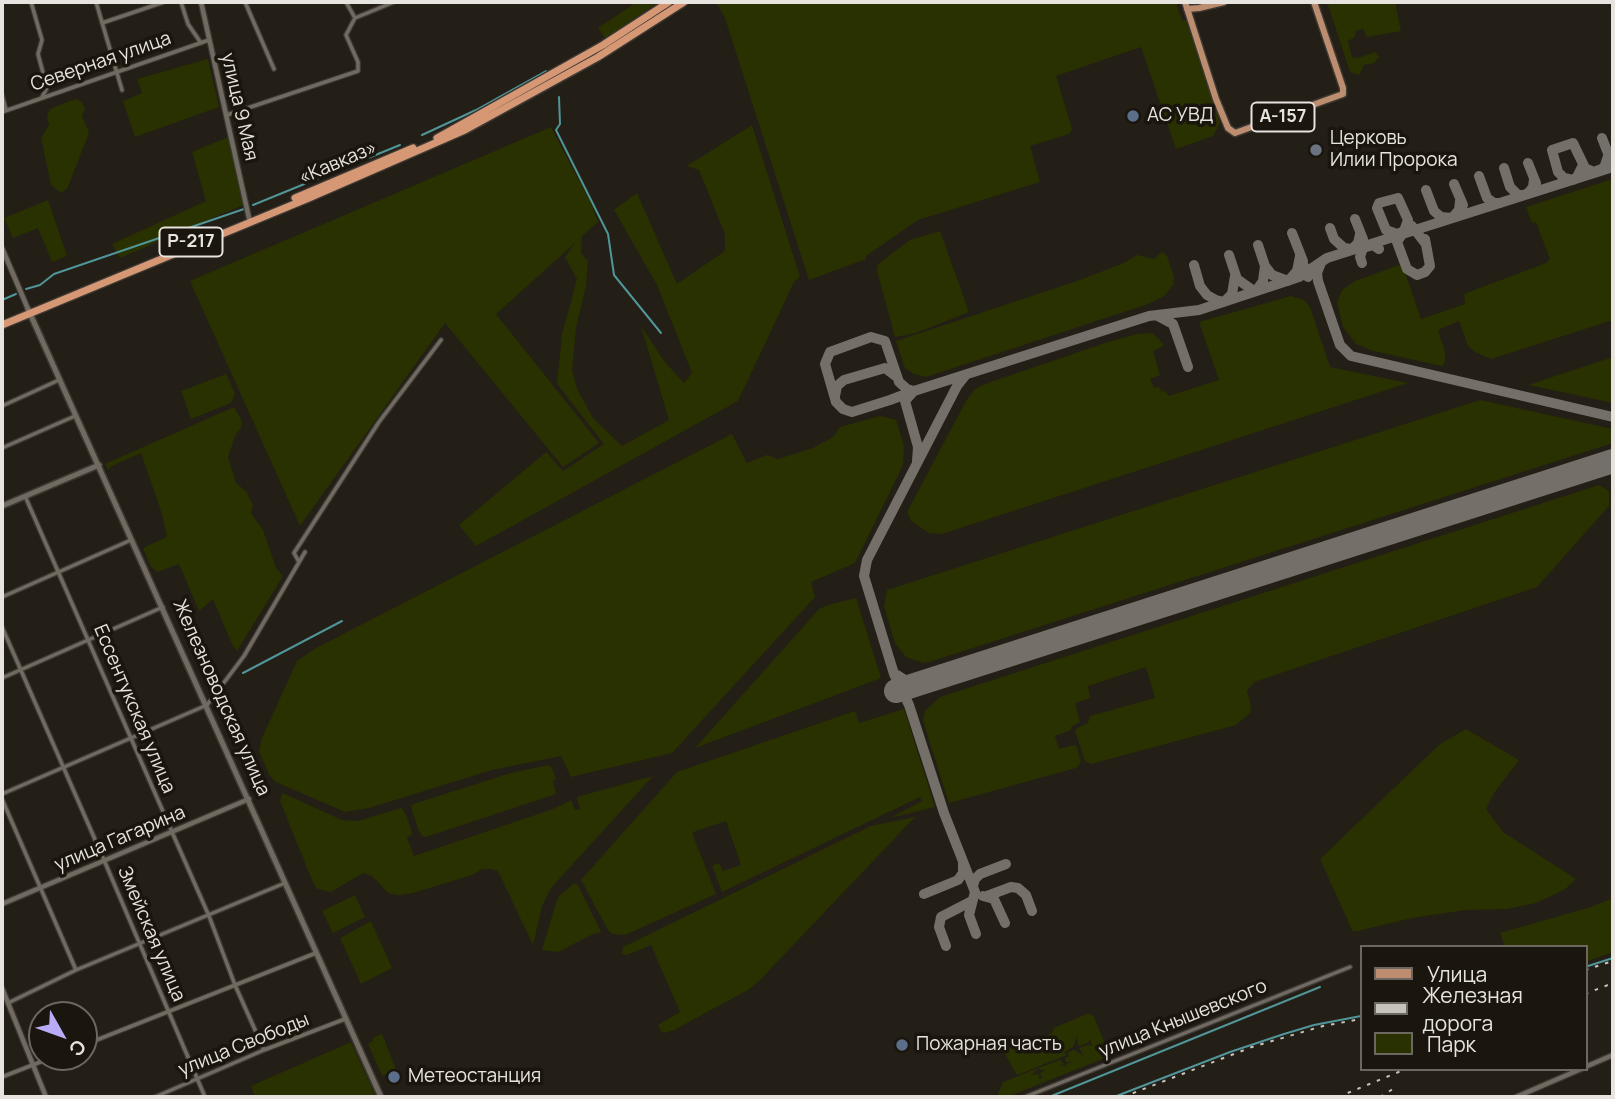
<!DOCTYPE html>
<meta charset="utf-8">
<style>
body{margin:0}
#map{position:relative;width:1615px;height:1099px;overflow:hidden;background:#231e16;font-family:Manrope,sans-serif}
canvas{display:block}
.frame{position:absolute;inset:0;border:4px solid #e7e3de;pointer-events:none}
.legend{position:absolute;left:1360px;top:945px;width:228px;height:126px;box-sizing:border-box;background:#1a150d;border:2px solid #6c6761;margin:0;padding:9px 12px;list-style:none;font-size:21px;color:#e7e3de}
.legend li{display:flex;align-items:center;gap:14px;height:35px}
.legend b{width:35px;border:2px solid #6c6761}
.north{position:absolute;left:28px;top:1001px;width:70px;height:70px;box-sizing:border-box;background:#1a150d;border:2px solid #6c6761;border-radius:50%;rotate:130deg;font-size:19px;font-weight:700;line-height:28px;text-align:center;color:#e7e3de}
.north::after{content:'';display:block;margin:auto;width:24px;height:32px;background:#b9abf7;clip-path:polygon(50% 0,100% 100%,50% 72%,0 100%)}
</style>
<div id="map">
<canvas width="1615" height="1099"></canvas>
<div class="frame"></div>
<ul class="legend">
<li><b style="height:9px;background:#bd8d6f"></b>Улица</li>
<li><b style="height:9px;background:#c6c2bc"></b>Железная дорога</li>
<li><b style="height:19px;background:#2a3100"></b>Парк</li>
</ul>
<div class="north">С</div>
</div>
<script>
const g = document.querySelector('canvas').getContext('2d');
g.lineJoin = 'round';
function fill(path, color) {
  g.fillStyle = color;
  g.fill(path, 'evenodd');
}
function toPath(rows) {
  const path = new Path2D();
  for (const r of rows) {
    path.moveTo(r[0], r[1]);
    for (let i = 2; i < r.length; i += 2) path.lineTo(r[i], r[i + 1]);
  }
  return path;
}
function trace(path, color, width, dash) {
  g.strokeStyle = color;
  g.lineWidth = width;
  g.lineCap = dash ? 'butt' : 'round';
  g.setLineDash(dash || []);
  g.stroke(path);
}
function write(font, color, halo, rows, align = 'center') {
  g.font = font + ' Manrope,sans-serif';
  g.lineWidth = 7;
  g.setLineDash([]);
  g.textBaseline = 'middle';
  g.strokeStyle = halo;
  g.fillStyle = color;
  for (const [text, x, y, turn = 0] of rows) {
    g.save();
    g.translate(x, y);
    g.rotate((+turn || 0) * Math.PI / 180);
    g.textAlign = isNaN(turn) ? turn : align;
    if (halo) g.strokeText(text, 0, 0);
    g.fillText(text, 0, 0);
    g.restore();
  }
}
fill(toPath([
 [637,2,659,2,605,38,598,28],
 [716,2,1176,2,1182,21,1186,20,1220,123,1213,136,1176,149,1141,47,1056,76,1072,129,1069,134,1030,146,1040,182,918,220,866,256,866,259,809,280,725,18],
 [1327,2,1395,2,1401,31,1367,37,1363,29,1356,31,1355,37,1348,41,1352,57,1358,58,1375,52,1379,57,1374,63,1364,65,1359,75,1350,72],
 [208,59,219,107,135,137,123,101,142,93,137,79],
 [75,99,81,101,85,109,82,115,89,133,67,189,61,193,51,185,41,138,49,125,47,117,50,109],
 [752,125,800,277,794,282,738,401,476,546,459,525,546,452,563,471,604,444,557,384,562,334,577,279,565,257,575,243,496,314,599,443,563,467,445,323,300,526,190,281,551,127,592,205,598,222,582,236,581,253,588,261,586,286,576,328,572,370,577,389,593,418,622,446,669,420,641,326,664,361,684,383,692,373,657,285,614,210,637,193,677,284,725,251,725,234,699,170,687,166],
 [228,137,243,205,120,258,112,244,206,201,192,152],
 [1613,179,1613,320,1491,359,1475,352,1468,346,1459,321,1438,330,1445,352,1445,362,1442,366,1373,351,1356,344,1343,327,1337,303,1342,290,1355,281,1402,264,1421,319,1465,304,1464,294,1546,263,1550,259,1536,222,1532,223,1526,207],
 [48,200,67,256,52,262,38,228,13,238,4,218],
 [940,231,969,312,916,333,895,337,877,271,878,264,910,240],
 [1162,252,1167,256,1174,277,1173,285,1164,296,1148,304,926,377,914,374,905,368,896,341,1080,280,1126,262,1137,255,1154,259],
 [1291,296,1304,300,1310,307,1330,367,1408,383,942,534,929,533,911,521,907,512,966,401,975,389,985,384,1108,342,1137,334,1152,333,1159,339,1164,346,1153,351,1160,375,1150,379,1154,388,1160,387,1161,392,1165,391,1169,396,1219,380,1199,322],
 [1613,357,1613,403,1529,385,1546,379],
 [226,374,235,393,231,403,191,419,181,391],
 [1480,400,1613,429,1613,443,929,662,923,663,906,657,895,643,884,606,887,590],
 [234,407,242,421,241,428,236,434,228,457,236,483,246,491,253,506,251,513,263,530,276,568,283,576,237,651,231,642,213,599,199,611,179,564,157,572,150,565,143,548,167,537,162,514,141,453,110,467,108,470,105,464],
 [880,416,896,420,904,446,903,465,855,563,811,582,815,597,672,753,571,777,561,756,492,770,369,808,345,812,276,782,269,775,259,751,262,738,297,661,316,648,732,434,747,463,767,455,778,459,813,448,833,437,840,427],
 [1599,485,1609,491,1609,506,1537,587,1254,682,1247,691,1251,706,1250,713,1236,725,1091,764,1085,761,1075,731,1077,728,1088,723,1090,716,1155,698,1146,667,1088,686,1090,698,1075,703,1080,722,1071,727,1071,730,1055,736,1059,749,1074,745,1077,747,1081,762,1076,768,949,803,923,721,925,711,940,697],
 [856,598,881,678,695,748,819,609,828,605],
 [904,709,935,807,890,818,922,801,920,797,722,892,712,866,719,863,723,871,741,865,726,821,693,832,694,838,716,894,625,935,613,934,608,930,581,880,677,772,855,711,859,723],
 [1466,729,1519,760,1494,793,1486,809,1503,832,1576,879,1564,890,1536,903,1507,909,1466,910,1412,918,1353,932,1320,859,1440,744],
 [548,765,552,768,556,779,553,781,556,794,426,837,422,836,418,829,411,807,413,804,511,773],
 [653,776,551,888,542,906,533,945,498,871,491,869,482,869,472,875,413,893,398,895,388,893,372,876,363,873,331,892,318,889,314,885,280,801,282,794,285,794,342,820,358,821,401,808,404,811,409,823,412,834,407,838,414,856,553,809,571,800,575,810,580,809,577,797],
 [915,817,760,980,748,990,674,1030,664,1033,661,1031,658,1025,680,1012,651,945,627,955,622,954,623,947,871,826],
 [574,883,578,885,601,932,591,935,558,952,542,950,556,903,559,896],
 [355,895,365,917,333,933,322,911],
 [1613,898,1613,952,1585,962,1585,947,1505,947,1500,933,1591,907],
 [371,921,392,968,361,984,340,938],
 [1087,1014,1091,1014,1094,1017,1110,1056,1007,1097,997,1097,1003,1082,1038,1068,1032,1075,1039,1074,1039,1079,1042,1078,1040,1073,1046,1070,1040,1070,1038,1068,1060,1060,1064,1063,1059,1067,1065,1065,1067,1068,1066,1064,1072,1062,1066,1062,1065,1058,1069,1056,1068,1052,1074,1050,1084,1056,1079,1048,1088,1045,1092,1046,1090,1039,1088,1043,1078,1046,1077,1036,1073,1047,1064,1052,1067,1055,1017,1075,1005,1054,1007,1047,1013,1044,1017,1047,1052,1033,1054,1028],
 [382,1034,396,1069,382,1076,368,1044,373,1041,374,1037],
 [351,1042,376,1097,255,1097,251,1086]
]), '#2a3100');
trace(toPath([
 [559,97,560,124,556,130,608,234,614,275,661,333],
 [422,135,476,110,546,71],
 [253,205,400,145],
 [26,289,40,285,54,274,244,209],
 [2,300,16,294],
 [243,673,342,621],
 [1585,967,1613,958],
 [1049,1097,1320,987],
 [1114,1097,1230,1052,1284,1034,1314,1025,1361,1016]
]), '#509598', 2);
trace(toPath([
 [1602,138,1611,161],
 [1528,163,1536,183],
 [1583,165,1577,177,1573,180,1564,178,1558,172,1552,150,1573,143,1585,168,1594,172,1604,168,1608,156],
 [1504,168,1510,187,1518,195,1525,195,1529,192,1533,187,1534,179],
 [1479,176,1487,198,1494,203,1500,203],
 [1454,184,1463,205],
 [1426,190,1434,211,1441,217,1452,218,1459,210,1460,201],
 [1398,198,1408,220,1404,231,1397,234,1386,230,1377,208,1379,203,1398,198],
 [1355,219,1363,239],
 [1412,226,1425,243],
 [1330,228,1334,239,1344,248,1352,249,1358,243,1360,234],
 [1292,233,1303,261],
 [1403,233,1397,242,1407,269,1417,275],
 [1258,245,1265,266,1272,275,1288,281,1297,271,1300,256,1308,277],
 [1229,255,1237,279,1254,291,1256,291,1263,281,1265,266],
 [1321,263,1317,273,1318,281,1340,345,1351,356,1613,417],
 [1362,263,1360,257,1363,248,1373,245,1379,249],
 [1194,265,1200,286,1207,295,1216,300,1224,302,1232,294,1235,276],
 [1417,275,1425,272,1430,266,1425,239],
 [1158,316,1173,324,1188,367],
 [965,376,957,386,867,560,864,576,894,674,909,705,944,813,975,892,969,915,976,934],
 [835,396,837,386,844,380,885,368,897,377],
 [917,461,918,447,905,401,914,391,907,389,899,382,885,341,871,337,830,352,825,364,836,402,843,409,852,412,890,400,914,391,1149,316,1199,310,1299,277,1327,258,1613,167],
 [897,675,908,682,921,683],
 [973,886,975,879,980,874,1006,864],
 [924,894,958,880,963,873,963,863],
 [983,896,994,899,1005,923],
 [987,896,1011,887,1018,888,1026,895,1032,911],
 [946,946,939,927,941,917,972,901]
]), '#747069', 10);
trace(toPath([
 [896,691,1613,461]
]), '#747069', 24);
const minor = toPath([
 [31,2,42,40,38,54,47,88,42,97],
 [96,2,122,90],
 [181,2,188,24,201,43],
 [245,2,274,69],
 [346,2,355,18],
 [102,23,164,2],
 [2,95,6,110],
 [2,112,209,40],
 [227,115,358,71,358,62,346,35,355,18,394,2],
 [2,406,59,380],
 [2,448,75,416],
 [25,496,172,832,209,916,235,985,264,1050],
 [299,562,294,553,379,422,441,340],
 [2,597,131,540],
 [2,627,104,860,205,1097],
 [2,678,163,607],
 [2,794,207,705,244,656,305,552],
 [2,799,76,970],
 [8,1003,76,970,285,883],
 [84,1045,316,953],
 [2,1077,53,1057],
 [155,1097,264,1050,345,1019],
 [1025,1097,1350,967]
]);
const tertiary = toPath([
 [201,2,249,218],
 [2,248,28,309],
 [2,904,249,799],
 [2,988,46,1097],
 [1585,1067,1613,1055],
 [1516,1097,1581,1069]
]);
const secondary = toPath([
 [28,309,381,1097],
 [2,506,99,465]
]);
const primary = toPath([
 [1185,2,1216,99,1228,128,1235,133,1343,94,1343,88,1314,2],
 [1187,9,1199,8,1224,2]
]);
const trunk = toPath([
 [437,138,603,45,669,2],
 [295,198,413,148],
 [2,325,309,198,465,130,598,57,684,2]
]);
trace(minor, '#3c3833', 6);
trace(tertiary, '#3c3833', 7);
trace(secondary, '#3c3833', 8);
trace(primary, '#3c3833', 9);
trace(trunk, '#3c3833', 10);
trace(minor, '#716a61', 3.5);
trace(tertiary, '#716a61', 4.5);
trace(secondary, '#716a61', 5);
trace(primary, '#bd8d6f', 6);
trace(trunk, '#d69874', 7);
trace(toPath([
 [1585,970,1613,961],
 [1585,994,1613,983],
 [1123,1097,1252,1047,1323,1026,1361,1019],
 [1338,1097,1406,1069],
 [1380,1097,1393,1089]
]), '#c6c2bc', 2, [3.5, 7]);
for (const [x, y, r, color] of [
 [1133,116,7,"#5c6f8a"],
 [1316,150,7,"#6b7280"],
 [902,1045,7,"#5c6f8a"],
 [394,1077,7,"#5c6f8a"]
]) {
  const dot = new Path2D();
  dot.arc(x, y, r, 0, 2 * Math.PI);
  g.fillStyle = color;
  g.fill(dot);
  trace(dot, '#1a150d', 2.5);
}
for (const [x, y, w] of [
 [1283,117,63],
 [191,242,63]
]) {
  const box = new Path2D();
  box.roundRect(x - w / 2, y - 14.5, w, 29, 5);
  g.fillStyle = '#1a150d';
  g.fill(box);
  trace(box, '#e7e3de', 2);
}
write('bold 18px', '#e7e3de', null, [
 ["А-157",1283,117],
 ["Р-217",191,242]
]);
write('19px', '#e7e3de', '#1a150d', [
 ["Северная улица",101,62,-19],
 ["улица 9 Мая",239,107,77],
 ["«Кавказ»",338,163,-23],
 ["Железноводская улица",221,698,66],
 ["Ессентукская улица",134,709,67],
 ["улица Гагарина",120,839,-23],
 ["Змейская улица",151,934,67],
 ["улица Кнышевского",1183,1019,-22],
 ["улица Свободы",244,1045,-22]
]);
write('19px', '#e7e3de', '#1a150d', [
 ["АС УВД",1147,116],
 ["Церковь",1330,139],
 ["Илии Пророка",1330,161],
 ["Пожарная часть",916,1045],
 ["Метеостанция",408,1077]
], 'left');
</script>
